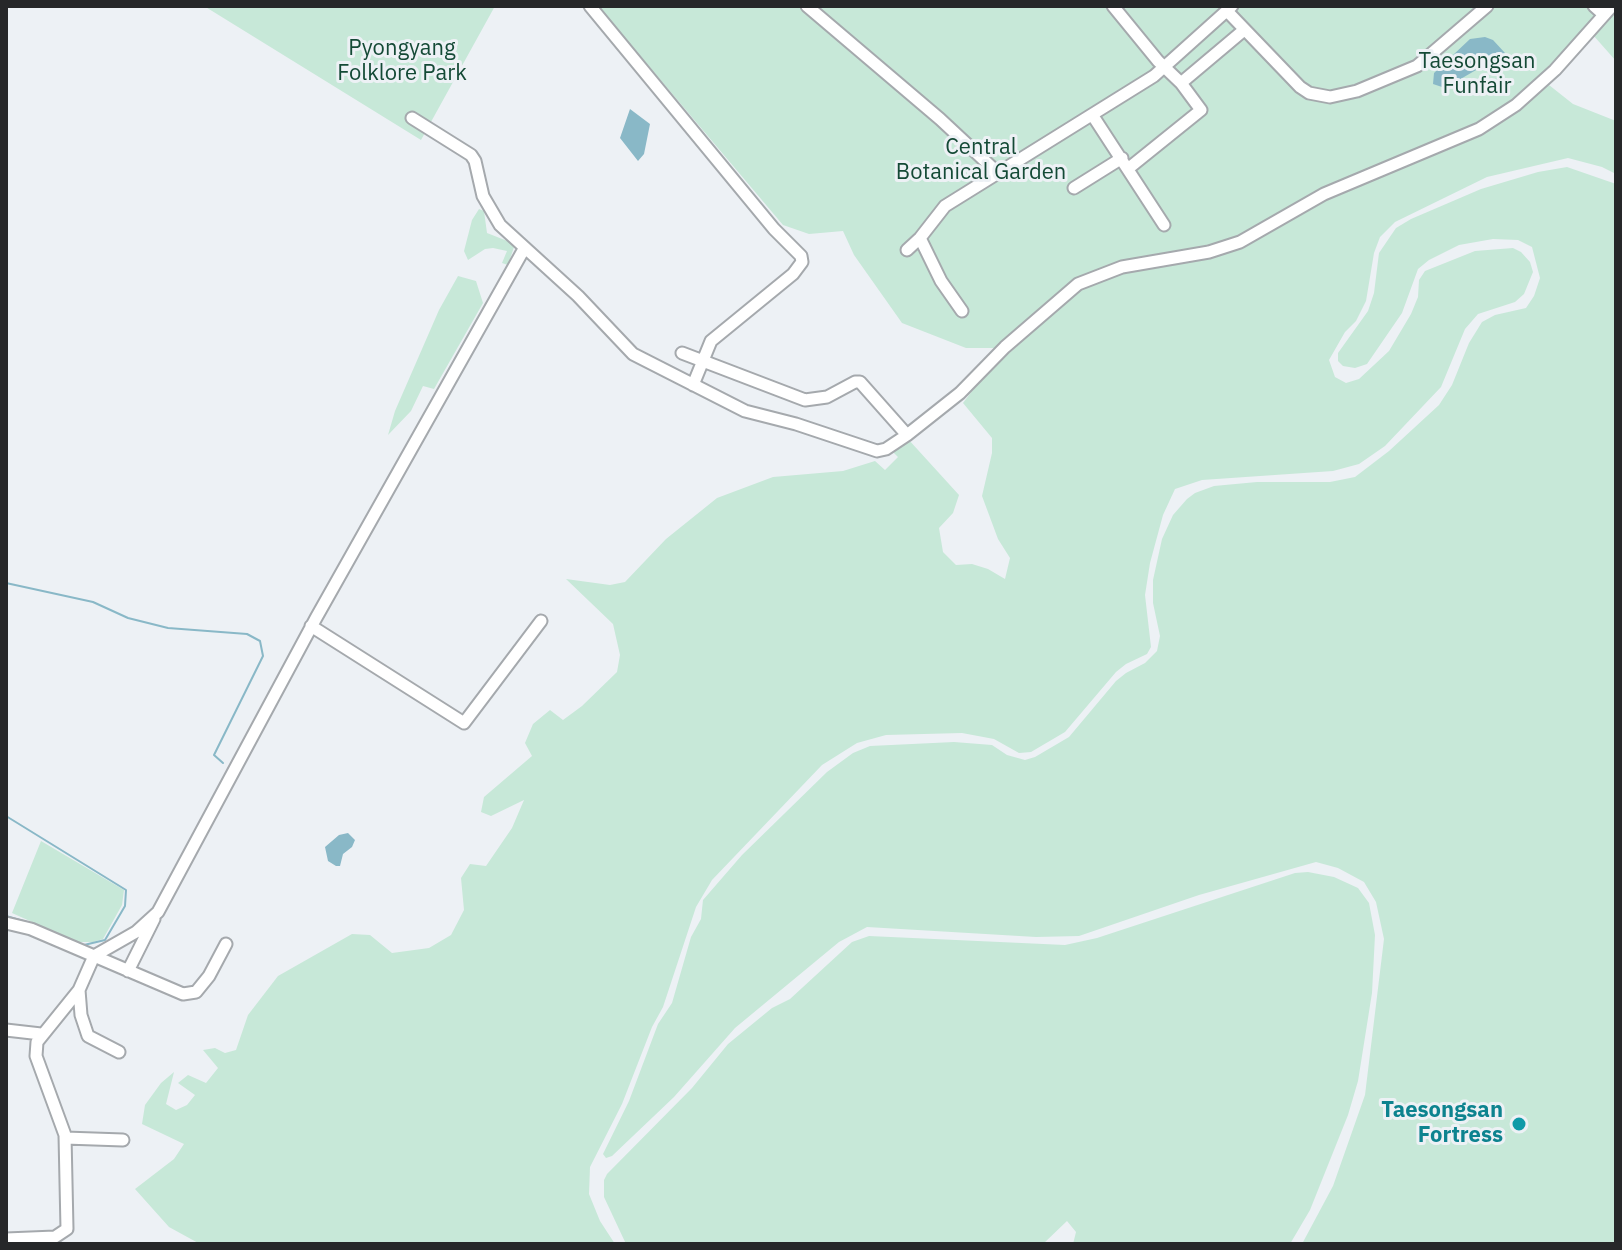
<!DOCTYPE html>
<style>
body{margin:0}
#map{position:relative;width:1622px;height:1250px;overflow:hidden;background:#edf1f5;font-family:"IBM Plex Sans",sans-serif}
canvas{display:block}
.frame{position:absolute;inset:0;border:8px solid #262729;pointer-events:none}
</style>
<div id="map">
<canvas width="1622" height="1250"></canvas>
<div class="frame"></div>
</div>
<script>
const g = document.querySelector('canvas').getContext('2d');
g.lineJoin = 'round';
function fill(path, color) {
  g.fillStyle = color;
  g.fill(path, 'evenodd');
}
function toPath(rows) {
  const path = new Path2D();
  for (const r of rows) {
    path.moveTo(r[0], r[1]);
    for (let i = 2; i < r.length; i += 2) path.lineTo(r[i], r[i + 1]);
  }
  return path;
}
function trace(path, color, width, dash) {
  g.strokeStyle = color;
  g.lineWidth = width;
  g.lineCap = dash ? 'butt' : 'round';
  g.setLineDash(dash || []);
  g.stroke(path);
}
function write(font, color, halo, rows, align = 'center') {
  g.font = font + ' "IBM Plex Sans",sans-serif';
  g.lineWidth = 6;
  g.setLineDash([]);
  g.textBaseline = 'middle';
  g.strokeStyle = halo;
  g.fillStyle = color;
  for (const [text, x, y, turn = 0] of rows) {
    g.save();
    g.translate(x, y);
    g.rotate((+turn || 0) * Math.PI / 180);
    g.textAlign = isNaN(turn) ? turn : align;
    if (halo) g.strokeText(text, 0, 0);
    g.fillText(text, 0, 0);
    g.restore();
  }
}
fill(toPath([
 [204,6,495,6,421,140],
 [598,6,1603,6,1610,13,1616,7,1616,61,1593,35,1488,120,1335,184,1236,240,1095,274,1006,343,996,348,966,348,902,323,854,255,843,231,809,234,783,225],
 [1549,85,1573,104,1616,121,1616,174,1602,167,1568,158,1487,177,1395,222,1380,237,1374,253,1366,301,1356,321,1345,332,1329,360,1335,377,1346,383,1359,379,1389,351,1411,314,1418,297,1419,280,1425,271,1475,251,1513,248,1521,252,1530,262,1533,272,1524,294,1515,302,1478,314,1465,329,1441,387,1385,446,1359,464,1333,471,1202,480,1175,489,1163,515,1150,563,1145,595,1151,647,1147,654,1126,664,1116,672,1065,732,1031,752,1019,753,994,739,962,733,886,735,857,743,822,765,712,880,696,907,663,1007,652,1027,622,1104,590,1167,589,1194,600,1221,615,1244,200,1244,169,1227,135,1189,174,1159,184,1144,142,1124,145,1105,161,1083,174,1072,166,1104,176,1110,187,1105,195,1095,178,1083,188,1075,206,1083,218,1068,203,1050,215,1048,225,1053,236,1050,248,1015,278,976,352,934,370,935,392,953,429,948,451,935,464,910,461,878,470,864,486,866,512,828,524,800,491,816,481,812,484,797,532,756,525,743,533,724,550,710,563,720,582,706,617,672,620,655,613,624,566,579,610,585,625,582,666,539,717,498,773,477,843,471,875,461,885,470,898,457,892,451,908,439,959,495,953,513,939,528,943,552,956,565,972,564,988,569,1005,579,1010,558,998,539,982,496,992,453,992,438,963,403,981,379,1050,316,1074,293,1094,281,1135,268,1242,245,1370,176,1497,125],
 [1567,167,1616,184,1616,1244,1302,1244,1333,1186,1365,1095,1384,939,1376,902,1364,882,1338,868,1316,862,1199,895,1079,936,1036,937,867,927,839,942,735,1028,674,1097,612,1156,606,1158,603,1154,629,1101,658,1024,672,1003,691,937,701,919,703,900,742,855,827,772,853,753,870,746,954,742,992,745,1007,755,1025,760,1035,757,1069,737,1116,681,1126,673,1145,663,1157,651,1160,636,1153,603,1153,580,1162,539,1173,515,1187,499,1195,493,1214,486,1257,482,1330,482,1355,477,1389,451,1439,405,1452,385,1469,343,1482,322,1495,315,1526,308,1534,296,1540,278,1532,247,1518,240,1493,239,1459,245,1429,260,1418,269,1402,313,1367,364,1355,368,1343,366,1338,361,1338,353,1368,311,1374,293,1379,253,1396,228,1411,219,1481,189,1538,172],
 [479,209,484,211,487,233,515,244,508,265,502,263,507,251,493,248,485,249,468,260,464,251,472,220],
 [458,276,476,281,483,303,434,389,423,386,411,411,388,435,395,411,439,310],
 [41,841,124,890,122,905,103,939,93,942,77,942,12,913],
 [1308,872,1334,877,1358,888,1369,903,1375,935,1372,993,1358,1081,1348,1115,1310,1210,1290,1244,1073,1244,1076,1232,1067,1221,1043,1244,626,1244,604,1197,604,1180,607,1174,692,1088,728,1044,772,1008,790,999,852,942,869,936,1065,945,1097,938,1295,873]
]), '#c7e8d8');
fill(toPath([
 [1485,37,1493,40,1505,53,1507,64,1505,69,1494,75,1483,66,1445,88,1433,84,1434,73,1470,39],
 [630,109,650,124,644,154,638,161,620,138],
 [348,833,355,840,352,847,343,854,340,866,336,866,328,861,325,847,339,835]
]), '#89b8c7');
trace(toPath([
 [6,583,93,602,128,618,168,628,247,634,260,641,263,656,214,755,223,763],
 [6,816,126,890,125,906,105,940,84,945],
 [6,916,27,922]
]), '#89b8c7', 2);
const minor = toPath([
 [590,6,774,229,801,256,802,262,793,274,711,341,693,385],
 [807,6,940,119,999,174],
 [1113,6,1158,61,1181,83,1201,110,1129,168],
 [1594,6,1604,15],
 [1227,11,1300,87,1309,93,1330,97,1357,91,1417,66,1487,6],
 [1181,83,1244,30],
 [1093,116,1164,225],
 [412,118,471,155,475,161,483,196,500,225,578,296,633,354,745,411,796,424,877,451,886,449,907,435,960,393,1005,347,1078,284,1122,267,1209,252,1240,242,1324,194,1479,129,1516,105,1555,70,1612,6],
 [1074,188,1122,158],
 [920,238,941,281,962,311],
 [907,250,920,238,945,206,1154,76,1232,6],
 [682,353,805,400,827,397,855,382,860,382,907,435],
 [311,626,464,723,541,621],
 [6,923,31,929,183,994,196,992,209,976,226,944],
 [128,971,154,919],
 [79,990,81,1015,88,1036,119,1052],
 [6,1030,41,1034],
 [65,1138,123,1140],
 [6,1239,55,1237,67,1229,65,1135,36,1056,37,1042,79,990,94,956,136,932,158,912,316,618,524,249]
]);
trace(minor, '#a5a9ad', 15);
trace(minor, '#fff', 11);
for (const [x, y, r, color] of [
 [1519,1124,8,"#0f9aa8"]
]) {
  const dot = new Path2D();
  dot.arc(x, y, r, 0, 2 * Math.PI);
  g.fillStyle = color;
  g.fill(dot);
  trace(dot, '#edf1f5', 3);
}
write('22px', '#144a36', '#edf1f5', [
 ["Pyongyang",402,49],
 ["Folklore Park",402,74],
 ["Taesongsan",1477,62],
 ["Funfair",1477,87],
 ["Central",981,148],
 ["Botanical Garden",981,173]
]);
write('bold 22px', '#0d838f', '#edf1f5', [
 ["Taesongsan",1503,1111],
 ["Fortress",1503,1136]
], 'right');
</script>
